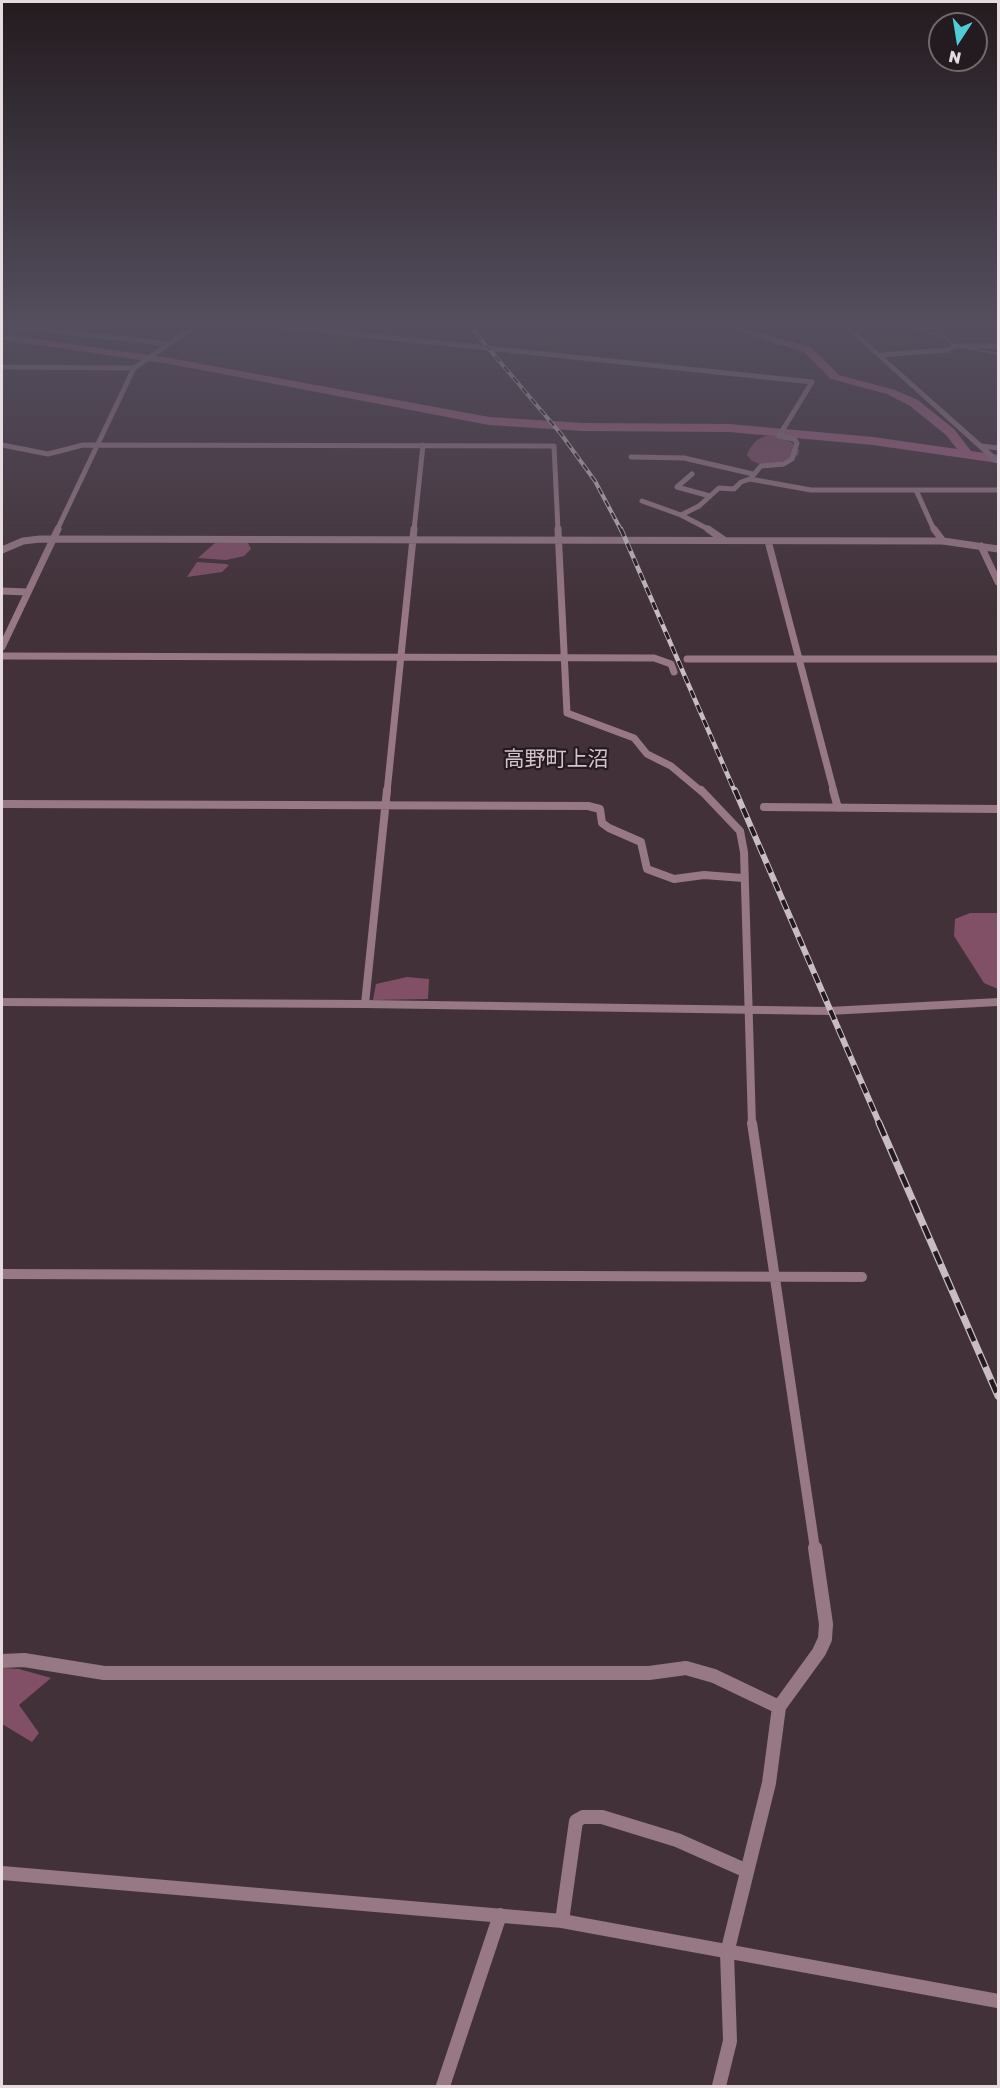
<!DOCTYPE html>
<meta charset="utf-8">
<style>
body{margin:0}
#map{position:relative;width:1000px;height:2088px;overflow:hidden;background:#423138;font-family:"Golos Text",sans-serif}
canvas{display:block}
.frame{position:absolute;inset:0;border:3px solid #e6dbdf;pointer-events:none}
.north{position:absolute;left:928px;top:12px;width:60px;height:60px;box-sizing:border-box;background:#231b1f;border:2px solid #71686c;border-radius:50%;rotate:192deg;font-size:16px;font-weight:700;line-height:24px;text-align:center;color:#e6dbdf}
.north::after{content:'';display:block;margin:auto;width:21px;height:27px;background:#51ccd4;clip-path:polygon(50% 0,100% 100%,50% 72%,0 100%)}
</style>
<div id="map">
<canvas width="1000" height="2088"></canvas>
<div class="frame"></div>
<div class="north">N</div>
</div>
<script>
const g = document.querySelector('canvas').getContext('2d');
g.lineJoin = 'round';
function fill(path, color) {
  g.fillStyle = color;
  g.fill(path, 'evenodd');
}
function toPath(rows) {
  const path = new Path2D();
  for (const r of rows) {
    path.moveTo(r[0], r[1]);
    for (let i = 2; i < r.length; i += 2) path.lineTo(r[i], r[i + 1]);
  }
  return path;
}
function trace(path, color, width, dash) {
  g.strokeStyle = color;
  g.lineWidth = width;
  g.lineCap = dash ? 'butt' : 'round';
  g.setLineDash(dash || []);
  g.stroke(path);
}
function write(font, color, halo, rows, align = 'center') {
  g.font = font + ' "Golos Text","Noto Sans JP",sans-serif';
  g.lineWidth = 4.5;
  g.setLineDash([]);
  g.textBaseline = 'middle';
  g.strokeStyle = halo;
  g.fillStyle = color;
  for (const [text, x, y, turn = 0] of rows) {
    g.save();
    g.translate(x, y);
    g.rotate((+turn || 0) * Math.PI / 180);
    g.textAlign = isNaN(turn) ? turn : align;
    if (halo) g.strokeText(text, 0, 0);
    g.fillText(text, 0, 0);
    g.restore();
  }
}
fill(toPath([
 [765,436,778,436,791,442,799,450,798,455,790,461,760,464,752,461,747,455,750,448,757,440],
 [215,543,248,543,251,549,244,556,226,560,198,558],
 [197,562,226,564,229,565,222,572,187,577],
 [970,913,998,913,998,989,984,983,954,936,955,919],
 [407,977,429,979,428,999,373,1000,376,984],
 [2,1668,19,1669,51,1678,19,1705,39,1733,32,1742,2,1724]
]), '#815066');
trace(toPath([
 [746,324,750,331],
 [907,324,903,325,943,336,956,347],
 [967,348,998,354]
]), '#a66382', 2);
fill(toPath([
 [717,324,732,324,812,348,839,375,895,390,918,400,954,429,971,451,998,455,998,463,873,445,729,432,583,431,489,425,170,364,2,340,2,334,170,358,489,417,583,423,729,424,873,437,957,449,946,435,910,406,887,394,831,379,804,352,717,324]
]), '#a66382');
trace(toPath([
 [259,324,812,382,779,436,794,439,797,443,792,459,784,464,761,466,750,479],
 [616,324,645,326],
 [2,325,169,344],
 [879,355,947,350,956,346,998,346],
 [2,367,134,368],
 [2,445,48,454,83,445,554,446,558,530],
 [982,446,998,448],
 [631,457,684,458,753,474],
 [692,474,677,487,710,496],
 [916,490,934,530],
 [642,501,681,515],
 [57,530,134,368,198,324],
 [414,530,423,445],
 [710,530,681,515,699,506,719,488,734,489,741,482,750,479,811,490,998,490]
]), '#977885', 5);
trace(toPath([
 [558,529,567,713,634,738,647,754,671,766,702,792],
 [708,529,724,540],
 [934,529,943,541],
 [768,541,834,792],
 [981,546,998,582],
 [2,550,23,541,40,539,943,541,998,549],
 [2,591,27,592],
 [2,647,58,529],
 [2,656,654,658,671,664,674,672],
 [687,659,998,659],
 [387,792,414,529]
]), '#977885', 7);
trace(toPath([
 [701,790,740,831,744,852,752,1125],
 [833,790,838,808],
 [2,804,588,806,600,809,602,823,609,828,641,842,647,869,674,879,704,875,743,878],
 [764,807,998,809],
 [365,1004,387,790]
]), '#977885', 8);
trace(toPath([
 [752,1123,815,1549],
 [2,1274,862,1277]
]), '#977885', 10);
trace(toPath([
 [2,1661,24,1660,104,1673,649,1673,686,1668,714,1676,779,1707],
 [2,1873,562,1921,998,2001],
 [562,1921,576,1821,583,1817,602,1817,677,1840,747,1871],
 [443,2086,500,1915],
 [719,2086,730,2041,727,1953,769,1783,779,1707,819,1652,825,1639,826,1624,815,1548]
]), '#977885', 14);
fill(toPath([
 [841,324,847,324,998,458,998,463,995,463,841,324],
 [2,998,365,1000,829,1007,998,998,998,1006,829,1015,365,1008,2,1006,2,998]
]), '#977885');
const railFar3 = toPath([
 [468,324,561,434,595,481,621,530]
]);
const railFar2 = toPath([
 [621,529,735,792]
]);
const railFar1 = toPath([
 [735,790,880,1125]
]);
const rail = toPath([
 [879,1123,998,1396]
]);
trace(railFar3, '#c9bdc2', 4);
trace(railFar2, '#c9bdc2', 4.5);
trace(railFar1, '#c9bdc2', 6);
trace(rail, '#c9bdc2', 7);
trace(railFar3, '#231b1f', 2, [7]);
trace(railFar2, '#231b1f', 3, [8]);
trace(railFar1, '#231b1f', 4, [10]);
trace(rail, '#231b1f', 4.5, [14]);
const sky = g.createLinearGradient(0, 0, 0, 616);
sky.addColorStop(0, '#241b1f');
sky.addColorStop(0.53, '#544e5e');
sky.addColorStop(1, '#544e5e00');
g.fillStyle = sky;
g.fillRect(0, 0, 1000, 616);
write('21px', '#d8c3cb', '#231b1f', [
 ["高野町上沼",556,759]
]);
</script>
